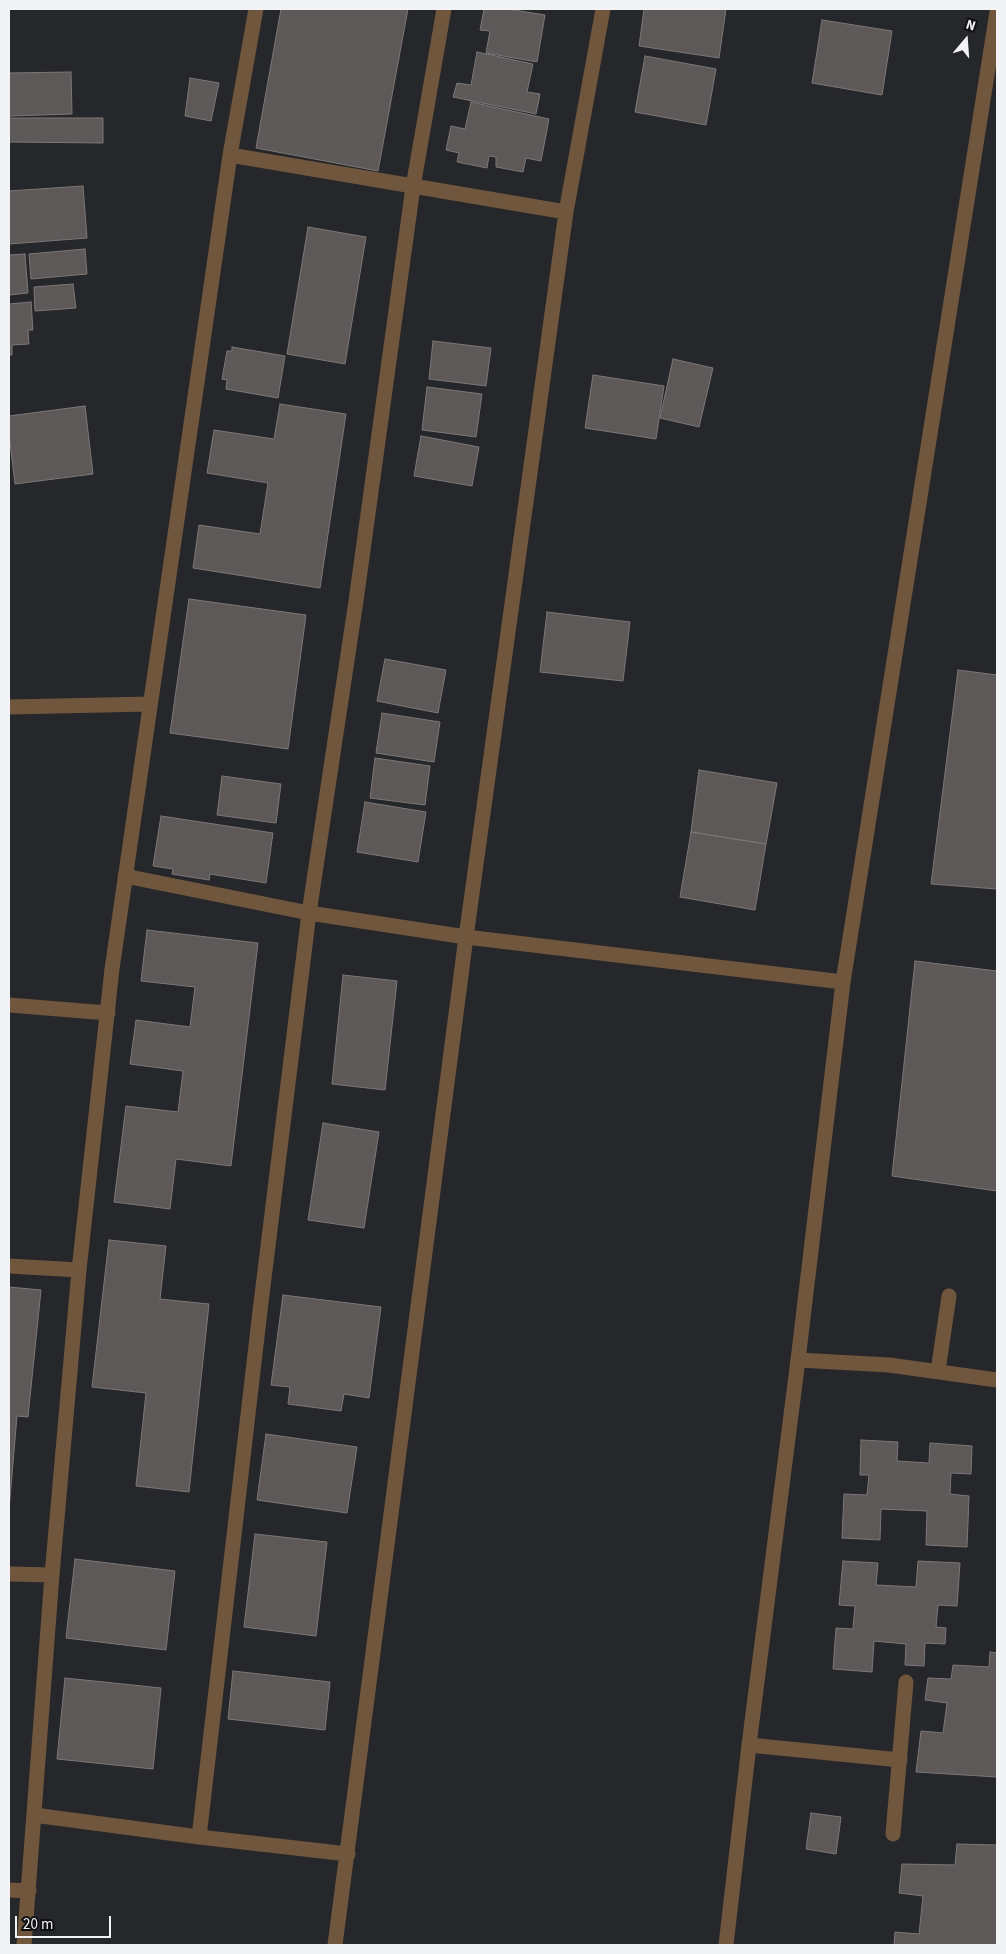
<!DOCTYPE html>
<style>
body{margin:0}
#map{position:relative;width:1006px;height:1954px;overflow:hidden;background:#26272a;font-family:"Source Sans 3",sans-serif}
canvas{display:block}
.frame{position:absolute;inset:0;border:10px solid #f2f3f5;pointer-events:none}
.north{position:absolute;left:941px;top:15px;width:50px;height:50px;-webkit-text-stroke:4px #0f1011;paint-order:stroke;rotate:18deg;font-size:14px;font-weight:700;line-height:20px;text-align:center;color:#f2f3f5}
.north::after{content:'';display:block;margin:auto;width:18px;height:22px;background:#f2f3f5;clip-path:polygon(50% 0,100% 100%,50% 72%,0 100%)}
.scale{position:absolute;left:15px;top:1916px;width:96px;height:22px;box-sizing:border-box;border:2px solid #f2f3f5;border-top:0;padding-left:6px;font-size:15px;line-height:18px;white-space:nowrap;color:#f2f3f5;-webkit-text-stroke:4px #0f1011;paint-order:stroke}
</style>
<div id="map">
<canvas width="1006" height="1954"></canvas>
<div class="frame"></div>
<div class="north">N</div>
<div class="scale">20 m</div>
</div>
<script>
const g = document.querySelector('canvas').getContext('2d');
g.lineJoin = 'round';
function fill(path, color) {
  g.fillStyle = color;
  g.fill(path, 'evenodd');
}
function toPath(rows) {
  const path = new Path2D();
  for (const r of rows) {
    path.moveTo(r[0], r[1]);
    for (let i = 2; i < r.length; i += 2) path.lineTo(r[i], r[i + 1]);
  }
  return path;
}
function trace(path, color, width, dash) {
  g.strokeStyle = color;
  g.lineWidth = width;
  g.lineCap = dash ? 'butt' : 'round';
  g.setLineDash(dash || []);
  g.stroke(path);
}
const building = toPath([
 [281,9,408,9,378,171,256,148,281,9],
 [484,9,508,9,545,15,537,62,486,53,490,31,480,30,484,9],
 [644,9,726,9,719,58,639,46,644,9],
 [822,20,892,31,882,95,812,83,822,20],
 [477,52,533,64,527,92,540,94,536,114,453,97,457,83,471,85,477,52],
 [645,56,716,69,706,125,635,112,645,56],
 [71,72,72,114,9,116,9,73,71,72],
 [190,78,219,83,211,121,185,116,190,78],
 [471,102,549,119,541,161,526,158,523,172,496,167,496,157,489,156,487,168,457,162,459,153,446,150,451,126,465,129,471,102],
 [9,118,103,118,103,143,9,142,9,118],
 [83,186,87,238,9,244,9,191,83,186],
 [308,227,366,237,345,364,287,354,308,227],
 [85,249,87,274,31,279,29,254,85,249],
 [25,254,28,293,9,295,9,255,25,254],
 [73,284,76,308,35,311,34,287,73,284],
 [31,302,33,330,28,330,29,344,12,345,12,355,9,355,9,304,31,302],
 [433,341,491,348,486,386,429,379,433,341],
 [232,347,285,356,278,398,226,389,227,380,222,379,227,351,232,351,232,347],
 [673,359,713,368,699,427,660,418,673,359],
 [593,375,664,386,656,439,585,428,593,375],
 [427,387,482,394,476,437,422,430,427,387],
 [280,404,346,414,320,588,193,568,199,525,260,534,268,483,207,473,214,430,274,439,280,404],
 [85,406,93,474,15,484,9,434,9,416,85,406],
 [421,436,479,447,472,486,414,476,421,436],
 [189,599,306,615,288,749,170,733,189,599],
 [547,612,630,622,623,681,540,672,547,612],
 [385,659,446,670,438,713,377,701,385,659],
 [958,670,997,675,997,889,931,884,958,670],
 [382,713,440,722,434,762,376,753,382,713],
 [375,758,430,766,425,805,370,798,375,758],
 [699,770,777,783,766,844,691,832,699,770],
 [222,776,281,784,276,823,217,815,222,776],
 [365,802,426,812,418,862,357,852,365,802],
 [161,816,273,833,266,883,210,874,209,880,172,874,173,869,153,866,161,816],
 [691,832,766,844,755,910,680,897,691,832],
 [147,930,258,943,231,1166,176,1159,170,1209,114,1202,126,1106,178,1112,183,1071,130,1064,136,1020,190,1027,195,987,141,981,147,930],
 [915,961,997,971,997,1191,892,1176,915,961],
 [343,975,397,981,385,1090,332,1084,343,975],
 [323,1123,379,1132,364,1228,308,1220,323,1123],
 [109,1240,166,1246,160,1299,209,1304,189,1492,136,1486,146,1393,92,1387,109,1240],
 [9,1287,41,1290,28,1417,17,1416,9,1510,9,1287],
 [283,1295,381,1307,369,1398,344,1394,341,1411,288,1404,290,1387,271,1385,283,1295],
 [266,1434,357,1447,347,1513,257,1500,266,1434],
 [861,1440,898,1442,897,1461,929,1463,930,1443,972,1446,971,1474,951,1473,950,1494,969,1496,967,1547,926,1545,927,1511,881,1509,880,1540,842,1538,844,1494,867,1495,869,1475,860,1475,861,1440],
 [255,1534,327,1542,316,1636,244,1627,255,1534],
 [75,1559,175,1571,166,1650,66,1638,75,1559],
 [843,1561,878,1563,876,1585,916,1587,918,1561,960,1563,957,1606,938,1605,936,1627,946,1628,945,1644,925,1643,924,1666,905,1665,906,1644,874,1641,872,1672,833,1669,836,1628,853,1629,855,1606,839,1605,843,1561],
 [990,1652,997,1653,997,1777,916,1772,921,1731,943,1733,947,1703,925,1700,928,1678,951,1679,953,1665,989,1667,990,1652],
 [233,1671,330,1682,325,1730,228,1719,233,1671],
 [65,1678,161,1688,153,1769,57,1759,65,1678],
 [811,1813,841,1817,836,1854,806,1849,811,1813],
 [957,1844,997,1845,997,1945,894,1945,895,1932,919,1934,923,1896,899,1893,902,1864,955,1865,957,1844]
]);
fill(building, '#5d5958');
trace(building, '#7d7877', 1);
trace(toPath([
 [798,1360,889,1365,997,1380],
 [938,1371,949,1296],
 [749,1745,900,1760],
 [893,1834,906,1682]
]), '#70563c', 15);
trace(toPath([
 [230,155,566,212],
 [9,707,150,704],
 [125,876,309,913,466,937,843,982],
 [9,1005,108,1013],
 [9,1266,79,1270],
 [9,1574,52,1575],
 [34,1815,199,1837,348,1854],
 [199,1837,260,1311,309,913,356,601,413,187,444,9],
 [9,1890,29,1891],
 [24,1945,52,1575,79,1270,112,969,230,155,256,9],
 [335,1945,466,937,566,212,603,9],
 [726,1945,749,1745,798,1360,843,982,997,12]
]), '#70563c', 15);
</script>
